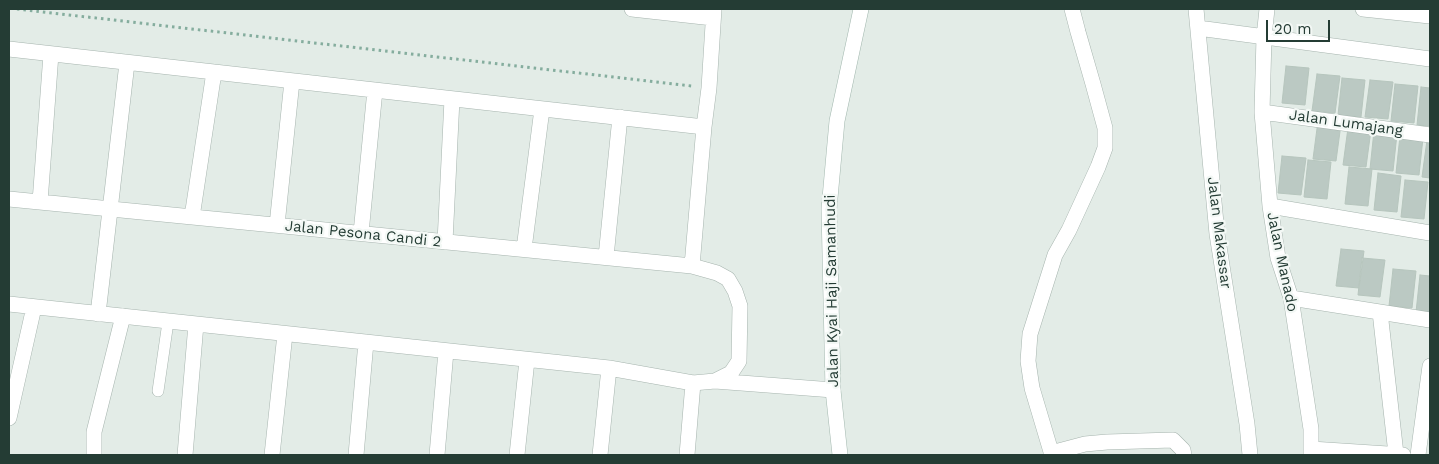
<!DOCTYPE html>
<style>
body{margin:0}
#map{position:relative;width:1439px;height:464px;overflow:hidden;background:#e3ece7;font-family:"Work Sans",sans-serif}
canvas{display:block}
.frame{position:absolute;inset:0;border:10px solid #243c34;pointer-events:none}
.scale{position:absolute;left:1266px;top:20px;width:64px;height:22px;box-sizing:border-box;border:2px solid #243c34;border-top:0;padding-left:6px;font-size:15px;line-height:18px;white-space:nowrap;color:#243c34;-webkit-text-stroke:4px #f3f8f5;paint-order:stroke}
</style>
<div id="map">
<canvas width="1439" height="464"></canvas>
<div class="frame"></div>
<div class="scale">20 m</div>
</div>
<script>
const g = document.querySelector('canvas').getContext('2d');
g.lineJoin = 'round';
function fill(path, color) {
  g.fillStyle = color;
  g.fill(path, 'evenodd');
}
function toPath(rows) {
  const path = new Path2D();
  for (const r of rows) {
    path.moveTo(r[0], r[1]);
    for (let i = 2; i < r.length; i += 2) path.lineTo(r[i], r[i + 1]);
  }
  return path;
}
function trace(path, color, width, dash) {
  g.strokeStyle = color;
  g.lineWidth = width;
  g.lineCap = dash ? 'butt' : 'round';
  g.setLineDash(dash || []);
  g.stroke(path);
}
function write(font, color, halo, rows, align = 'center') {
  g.font = font + ' "Work Sans",sans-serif';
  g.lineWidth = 4.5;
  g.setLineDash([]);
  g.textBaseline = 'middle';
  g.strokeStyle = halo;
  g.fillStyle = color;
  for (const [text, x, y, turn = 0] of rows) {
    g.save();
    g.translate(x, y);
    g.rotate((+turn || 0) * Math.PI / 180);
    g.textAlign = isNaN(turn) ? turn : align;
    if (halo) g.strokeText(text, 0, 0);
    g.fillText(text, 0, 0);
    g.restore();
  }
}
const building = toPath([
 [1286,66,1309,68,1305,105,1282,103,1286,66],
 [1317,74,1340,76,1335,113,1312,111,1317,74],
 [1342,78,1365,80,1361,117,1338,115,1342,78],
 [1370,80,1393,82,1388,119,1365,117,1370,80],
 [1395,84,1418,86,1414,123,1391,121,1395,84],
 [1421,87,1430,88,1430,126,1417,125,1421,87],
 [1318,121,1341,124,1336,161,1313,159,1318,121],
 [1348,128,1371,130,1366,167,1343,165,1348,128],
 [1374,131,1397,134,1393,171,1370,169,1374,131],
 [1400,136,1423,138,1419,175,1396,173,1400,136],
 [1427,140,1430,141,1430,178,1422,177,1427,140],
 [1282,156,1306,158,1301,195,1278,193,1282,156],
 [1308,160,1331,162,1327,199,1304,197,1308,160],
 [1349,167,1372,169,1368,206,1345,204,1349,167],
 [1378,173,1401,176,1397,212,1374,210,1378,173],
 [1405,180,1428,182,1424,219,1401,217,1405,180],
 [1341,249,1364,251,1359,288,1336,286,1341,249],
 [1362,258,1385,260,1380,297,1358,295,1362,258],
 [1393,269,1416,271,1412,308,1389,306,1393,269],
 [1420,275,1430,276,1430,313,1416,312,1420,275]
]);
fill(building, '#bbc9c3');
trace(building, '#b6c5bd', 1);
const lane = toPath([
 [158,391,168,322]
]);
const street = toPath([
 [632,9,713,18],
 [1196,9,1217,234,1247,424,1250,455],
 [1267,9,1264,37,1262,112,1270,206,1278,258,1291,298,1311,429,1311,455],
 [1363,9,1430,16],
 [1198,28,1430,59],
 [9,49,704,127],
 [1262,112,1430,135],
 [9,199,692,266,717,273,728,279,735,291,740,306,739,361,731,373,715,381,693,383,609,368,9,304],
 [40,202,51,54],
 [1270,206,1430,233],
 [192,217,214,72],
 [277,225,292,81],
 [361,233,375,90],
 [445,242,452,99],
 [524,249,542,109],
 [606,257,620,117],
 [692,266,704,127,709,88,714,9],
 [1291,298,1430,320],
 [1380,312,1396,454],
 [98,314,127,63],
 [715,381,833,390],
 [9,418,34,307],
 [1311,449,1403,455],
 [1051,453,1085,444,1107,442,1173,440,1183,450,1184,455],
 [94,455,94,432,123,316],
 [185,455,196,324],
 [272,455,285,334],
 [356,455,366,342],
 [437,455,446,351],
 [517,455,527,360],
 [600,455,609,368],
 [687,455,693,383],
 [1052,455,1032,388,1028,361,1030,334,1055,255,1069,230,1098,167,1105,148,1105,128,1093,84,1078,32,1072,9],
 [1418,455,1430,366]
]);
const secondary = toPath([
 [840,455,833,390,829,209,837,121,861,9]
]);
trace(lane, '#a6b4ae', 12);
trace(street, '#a6b4ae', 16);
trace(secondary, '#a2b7ae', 16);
trace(toPath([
 [17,9,692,86]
]), '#85ad9e', 3, [2.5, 4]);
trace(lane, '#fff', 11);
trace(street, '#fff', 15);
trace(secondary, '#fff', 15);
write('15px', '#243c34', '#f3f8f5', [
 ["Jalan Lumajang",1346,123,8],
 ["Jalan Makassar",1219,233,83],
 ["Jalan Pesona Candi 2",363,234,6],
 ["Jalan Manado",1282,262,78],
 ["Jalan Kyai Haji Samanhudi",832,291,-91]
]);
</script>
